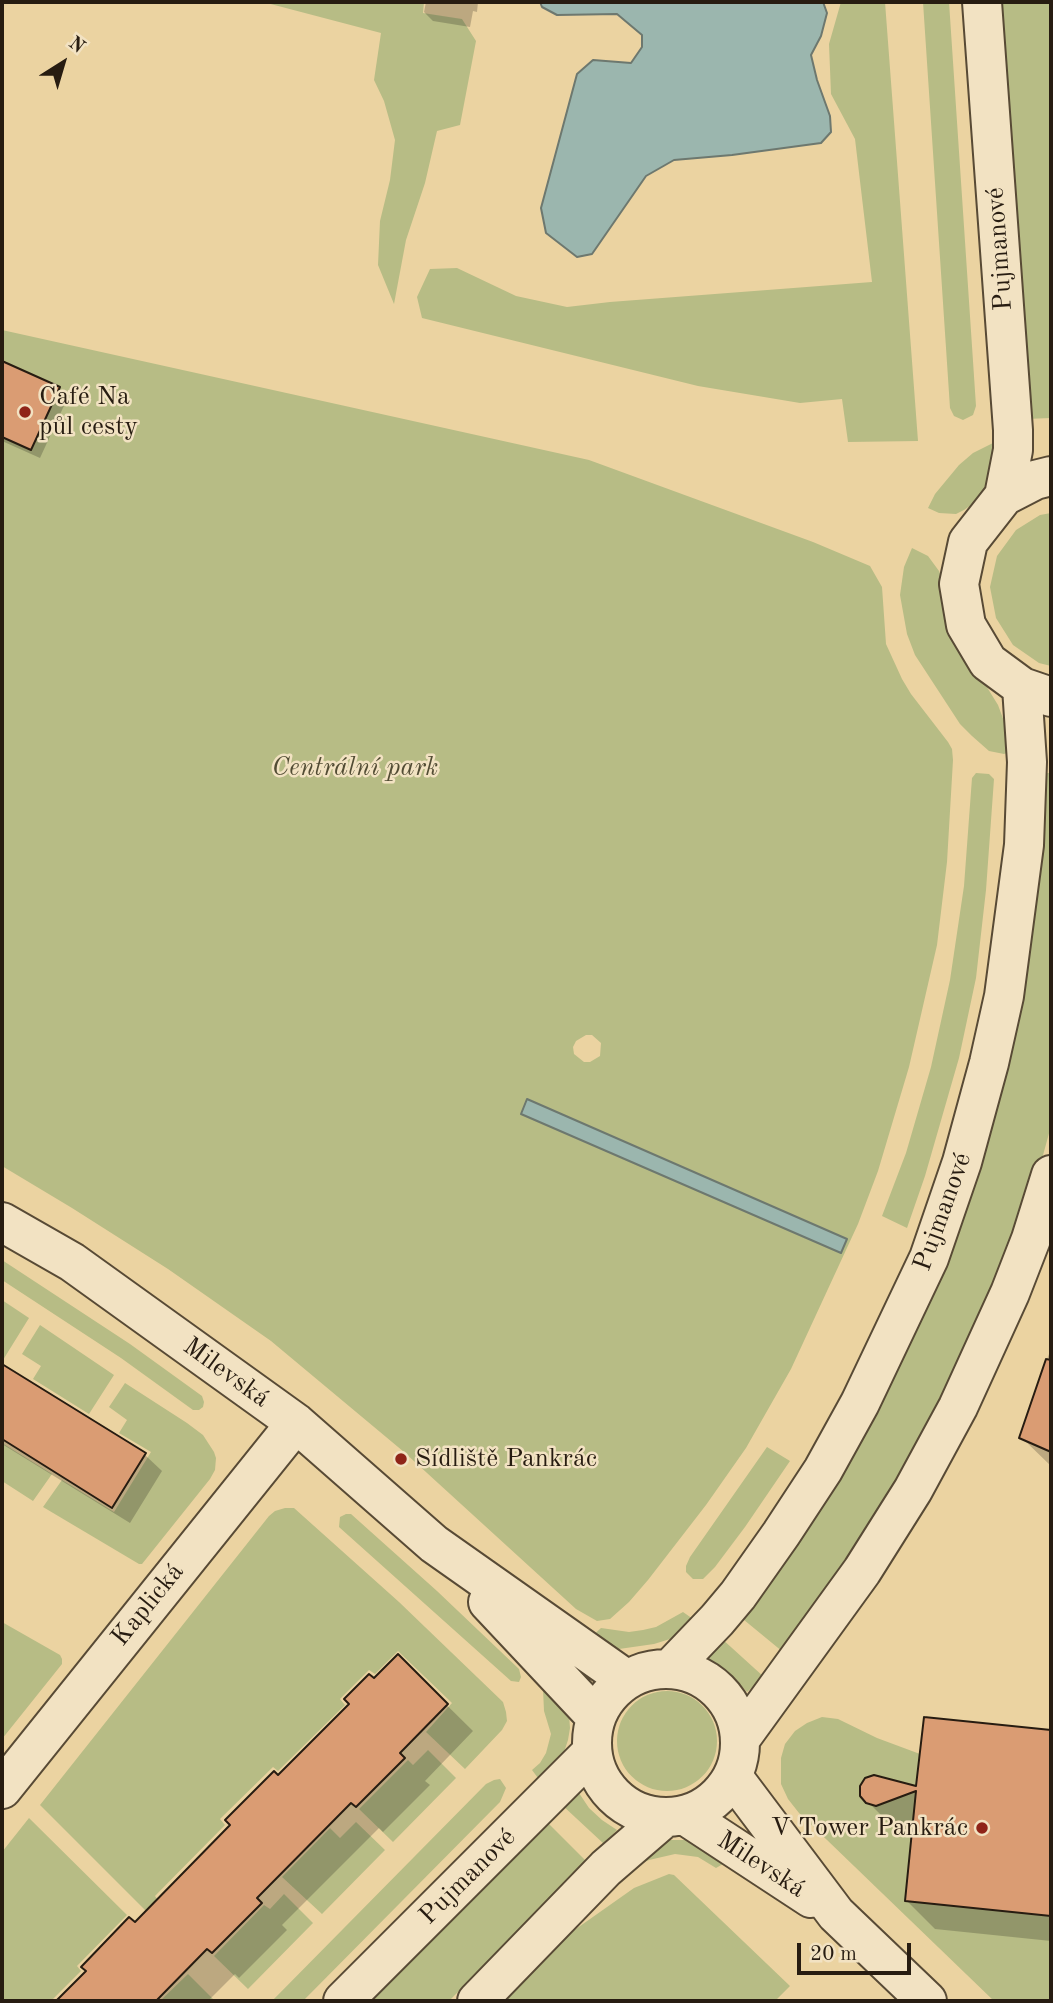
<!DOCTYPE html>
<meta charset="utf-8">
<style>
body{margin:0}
#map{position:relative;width:1053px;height:2003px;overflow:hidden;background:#ebd3a1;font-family:"Old Standard TT",serif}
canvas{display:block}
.frame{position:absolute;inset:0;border:4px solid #271c11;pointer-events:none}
.north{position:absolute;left:28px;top:28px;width:70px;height:70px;-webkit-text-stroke:5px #f2e2c2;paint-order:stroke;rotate:37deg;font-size:19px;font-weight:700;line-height:28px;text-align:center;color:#271c11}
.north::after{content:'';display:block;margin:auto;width:24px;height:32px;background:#271c11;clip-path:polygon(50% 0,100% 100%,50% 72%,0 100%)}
.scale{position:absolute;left:797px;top:1943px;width:114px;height:32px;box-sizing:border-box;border:4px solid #271c11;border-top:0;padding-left:9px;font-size:21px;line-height:24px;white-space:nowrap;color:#271c11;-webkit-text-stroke:5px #f2e2c2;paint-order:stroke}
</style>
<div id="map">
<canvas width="1053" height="2003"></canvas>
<div class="frame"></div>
<div class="north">N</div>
<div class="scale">20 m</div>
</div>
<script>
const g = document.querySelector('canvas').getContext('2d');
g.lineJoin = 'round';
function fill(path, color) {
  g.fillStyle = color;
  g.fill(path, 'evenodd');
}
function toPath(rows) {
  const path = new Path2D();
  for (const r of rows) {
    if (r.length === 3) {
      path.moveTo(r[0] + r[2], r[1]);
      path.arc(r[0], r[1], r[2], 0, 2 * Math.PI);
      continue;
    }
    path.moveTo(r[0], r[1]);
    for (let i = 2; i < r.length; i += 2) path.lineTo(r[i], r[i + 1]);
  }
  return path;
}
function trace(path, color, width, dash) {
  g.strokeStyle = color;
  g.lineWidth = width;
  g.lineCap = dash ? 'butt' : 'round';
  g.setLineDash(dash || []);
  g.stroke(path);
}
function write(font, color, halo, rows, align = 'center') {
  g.font = font + ' "Old Standard TT",serif';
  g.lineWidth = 5;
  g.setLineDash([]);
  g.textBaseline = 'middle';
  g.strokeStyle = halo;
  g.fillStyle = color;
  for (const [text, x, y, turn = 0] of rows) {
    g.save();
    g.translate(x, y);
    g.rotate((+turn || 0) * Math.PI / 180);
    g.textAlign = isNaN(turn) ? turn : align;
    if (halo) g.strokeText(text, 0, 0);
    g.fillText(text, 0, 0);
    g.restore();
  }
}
fill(toPath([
 [263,2,424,2,423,13,462,19,476,41,460,125,437,131,425,183,406,240,394,304,378,265,380,221,390,180,395,140,384,101,374,80,381,33],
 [841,2,885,2,918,441,848,442,842,399,800,403,698,386,422,318,417,297,430,269,457,268,516,296,567,307,610,302,872,282,855,139,831,94,829,44],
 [923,2,949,2,976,406,973,415,963,420,954,416,950,408],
 [997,2,1051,2,1051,418,1026,419],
 [2,330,589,460,813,542,870,566,882,587,886,644,902,679,911,694,948,742,952,749,953,760,947,862,937,945,909,1067,878,1171,858,1224,791,1369,746,1448,706,1505,648,1580,629,1602,610,1619,597,1621,576,1609,404,1452,271,1341,168,1269,72,1208,2,1166,2,437,32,450,60,387,2,361],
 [586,1035,592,1035,601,1043,600,1056,590,1062,584,1062,574,1054,573,1047,576,1041],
 [527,1099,847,1239,840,1253],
 [993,443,997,452,989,484,982,494,974,503,964,510,956,514,939,513,928,508,935,494,959,465,973,453],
 [1051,513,1051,666,1039,663,1013,645,996,618,990,587,997,556,1016,530,1040,515],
 [912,548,928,556,939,571,985,684,998,705,1008,732,1010,752,1004,754,989,751,972,736,960,724,915,655,907,634,900,595,904,567],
 [976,773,989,774,994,779,986,890,976,978,959,1058,925,1176,907,1228,882,1216,906,1153,931,1067,950,980,964,886,972,778],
 [1044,773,1051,773,1051,1126,1025,1221,915,1462,783,1652,738,1615,904,1352],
 [2,1260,130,1344,202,1396,204,1402,203,1407,199,1410,193,1410,121,1358,2,1280],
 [2,1300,29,1318,3,1360,2,1359],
 [40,1325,114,1375,89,1414,33,1379,41,1366,22,1354],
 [125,1383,187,1423,203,1435,214,1452,216,1458,215,1470,210,1479,142,1564,139,1564,43,1507,62,1480,114,1512,151,1452,119,1433,127,1420,109,1407],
 [2,1443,52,1474,33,1501,2,1481],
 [767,1447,790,1461,745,1527,715,1567,703,1579,693,1579,686,1572,686,1566,690,1557],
 [285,1508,294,1508,399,1602,503,1702,506,1712,507,1721,502,1730,465,1769,426,1732,452,1703,398,1651,375,1674,369,1670,340,1699,345,1705,278,1771,273,1767,220,1819,225,1825,155,1896,157,1899,146,1911,40,1805,269,1516,275,1511],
 [346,1514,351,1514,437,1591,519,1669,521,1677,519,1682,511,1681,339,1527,340,1517],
 [683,1612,693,1619,690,1623,670,1639,654,1644,619,1649,603,1646,590,1638,601,1628,629,1632,643,1630,656,1627],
 [2,1622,60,1655,62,1659,62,1664,2,1739],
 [721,1638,764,1677,747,1692,727,1671,708,1658,708,1654],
 [548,1684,569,1715,570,1728,568,1740,563,1755,541,1782,532,1770,540,1763,546,1753,551,1734,544,1711,543,1689],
 [667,1741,50],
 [822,1717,838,1719,877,1738,920,1754,905,1901,1051,1916,1051,2001,994,2001,799,1813,788,1799,781,1784,781,1758,785,1744,795,1731,807,1723],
 [873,1775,883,1777,889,1784,876,1806,866,1803,860,1796,860,1786,865,1778],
 [428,1750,456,1778,393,1842,359,1809,408,1760,413,1765],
 [500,1779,506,1788,500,1802,303,2001,272,2001,486,1784,494,1780],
 [577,1790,589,1808,602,1820,617,1830,604,1844,562,1805],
 [29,1818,127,1915,77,1966,81,1971,51,2001,2,2001,2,1852],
 [546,1821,587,1862,449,2001,369,2001],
 [356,1822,385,1850,322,1914,282,1877,330,1828,340,1838],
 [666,1840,690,1840,721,1858,723,1864,716,1868,698,1857,675,1854,649,1860,636,1866],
 [669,1874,674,1875,790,1986,775,2001,504,2001,573,1931,634,1888],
 [284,1894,313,1923,248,1989,214,1956,264,1905,270,1909],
 [188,1974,215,2001,160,2001]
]), '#b7bc85');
const water = toPath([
 [540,2,823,2,827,13,821,36,811,55,817,80,830,116,831,132,821,143,732,155,674,160,646,176,592,254,577,257,546,233,541,208,577,74,593,60,631,63,642,47,642,35,617,14,557,15,542,7,540,2],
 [527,1099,847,1239,841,1253,521,1114,527,1099]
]);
fill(water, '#9bb6ae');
trace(water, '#6d786f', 2);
fill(toPath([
 [426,2,478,2,477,12,473,11,470,27,433,21,424,12],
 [2,363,59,388,68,397,40,458,2,441],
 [1051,1348,1051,1466,1021,1437],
 [2,1366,145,1455,162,1471,130,1523,2,1444],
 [398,1657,473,1731,425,1781,430,1785,383,1832,379,1828,282,1925,287,1930,239,1978,235,1974,208,2001,59,2001],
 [926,1719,1051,1731,1051,1941,935,1929,906,1900,914,1830,905,1833,897,1831,868,1802,918,1788]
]), '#0003');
const building = toPath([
 [2,361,60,387,31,450,2,437,2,361],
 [1046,1359,1051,1360,1051,1452,1019,1438,1046,1359],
 [2,1364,146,1453,112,1508,2,1439,2,1364],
 [398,1654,448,1704,400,1753,405,1758,356,1807,351,1803,257,1898,262,1903,212,1953,207,1949,156,2001,56,2001,86,1971,81,1967,129,1917,135,1922,230,1825,225,1820,274,1771,278,1775,349,1704,344,1699,369,1674,374,1678,398,1654],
 [924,1717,1051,1730,1051,1916,905,1901,916,1791,876,1806,866,1803,860,1796,860,1786,865,1778,874,1775,916,1786,924,1717]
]);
fill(building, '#da9c73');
trace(building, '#271c11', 2);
const minor = toPath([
 [982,2,1013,430,1013,450,1004,496],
 [1051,476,1035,480,1004,496,968,542,959,584,966,625,988,662,1022,687,1051,697],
 [2,1222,72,1262,296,1423,434,1544,627,1680],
 [488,1602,596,1717],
 [671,1668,717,1620,738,1595,781,1534,823,1470,860,1403,929,1258,962,1162,989,1063,1004,996,1024,845,1027,762,1022,687],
 [666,1743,74],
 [741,1738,862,1571,913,1490,958,1407,1010,1293,1031,1239,1051,1175],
 [733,1777,836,1914,927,2001],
 [2,1789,296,1423],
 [686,1816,811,1898],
 [343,2001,592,1752],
 [477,2001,606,1868,664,1818]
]);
trace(minor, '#584a35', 42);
trace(minor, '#f2e2c2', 38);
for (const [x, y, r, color] of [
 [25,412,7,"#8f2418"],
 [401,1459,7,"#8f2418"],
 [982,1828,7,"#8f2418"]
]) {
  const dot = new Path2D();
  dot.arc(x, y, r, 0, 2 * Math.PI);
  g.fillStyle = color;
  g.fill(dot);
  trace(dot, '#f2e2c2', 2.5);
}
write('26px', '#271c11', '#f2e2c2', [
 ["Pujmanové",1000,249,-94],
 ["Pujmanové",943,1212,-70],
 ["Milevská",226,1373,36],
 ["Kaplická",148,1605,-51],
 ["Milevská",761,1865,33],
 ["Pujmanové",468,1877,-45]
]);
write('26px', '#271c11', '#f2e2c2', [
 ["Café Na",39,397],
 ["půl cesty",39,427],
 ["Sídliště Pankrác",415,1459],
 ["V Tower Pankrác",968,1828,"right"]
], 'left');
write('italic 26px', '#524c34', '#f2e2c2', [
 ["Centrální park",355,768]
]);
</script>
